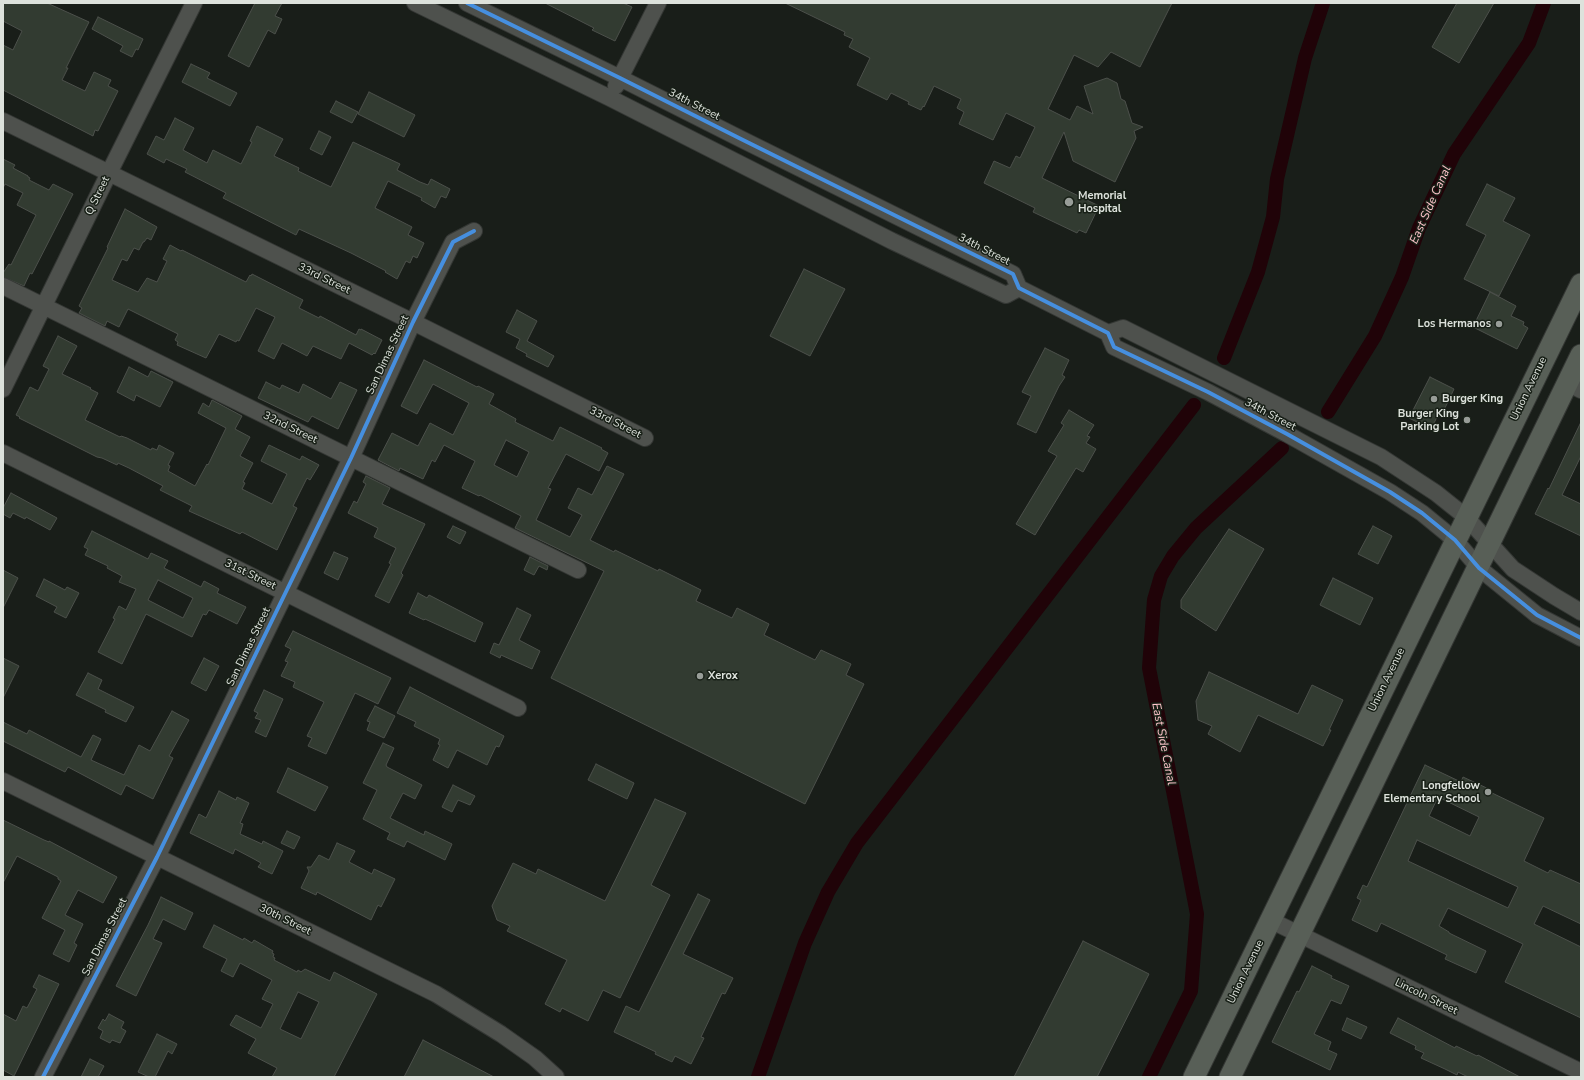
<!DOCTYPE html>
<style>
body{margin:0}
#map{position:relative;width:1584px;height:1080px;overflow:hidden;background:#191e19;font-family:"Nunito Sans",sans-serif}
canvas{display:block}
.frame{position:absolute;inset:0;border:4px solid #dde2dc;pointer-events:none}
</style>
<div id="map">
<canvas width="1584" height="1080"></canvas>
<div class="frame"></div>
</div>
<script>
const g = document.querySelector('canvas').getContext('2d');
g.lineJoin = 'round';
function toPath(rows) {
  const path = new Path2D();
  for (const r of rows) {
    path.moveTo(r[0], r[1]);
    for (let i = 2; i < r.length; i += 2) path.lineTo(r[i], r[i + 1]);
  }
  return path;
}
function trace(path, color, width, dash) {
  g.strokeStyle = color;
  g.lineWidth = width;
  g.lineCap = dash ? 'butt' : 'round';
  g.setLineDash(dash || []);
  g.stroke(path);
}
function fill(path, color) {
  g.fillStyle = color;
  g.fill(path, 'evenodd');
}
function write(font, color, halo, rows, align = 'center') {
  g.font = font + ' "Nunito Sans",sans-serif';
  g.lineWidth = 3;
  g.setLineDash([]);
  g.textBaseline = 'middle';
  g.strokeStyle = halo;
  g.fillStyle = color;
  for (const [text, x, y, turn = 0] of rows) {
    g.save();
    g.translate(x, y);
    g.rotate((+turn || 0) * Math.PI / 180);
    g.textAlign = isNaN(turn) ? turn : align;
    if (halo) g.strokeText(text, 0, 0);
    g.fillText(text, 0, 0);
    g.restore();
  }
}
trace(toPath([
 [1224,358,1258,272,1273,217,1277,179,1305,58,1323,3],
 [1328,412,1375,336,1402,277,1419,228,1454,154,1529,43,1544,3],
 [758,1077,805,943,828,892,857,843,1194,405],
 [1149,1077,1191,991,1197,914,1149,668,1154,600,1161,576,1173,556,1196,528,1282,448]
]), '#200308', 14);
const building = toPath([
 [3,3,47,3,89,22,66,68,68,68,62,80,85,91,94,72,111,80,108,86,118,91,98,131,95,130,93,136,3,90,3,45,13,50,22,31,3,21,3,3],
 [255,3,282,3,275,16,282,19,275,34,268,30,249,67,228,56,255,3],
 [545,3,623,3,632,7,615,41,592,30,594,28,545,3],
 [785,3,1172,3,1140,67,1111,52,1098,67,1074,55,1048,109,1070,120,1077,106,1093,114,1084,86,1107,78,1117,83,1121,99,1125,101,1132,123,1143,127,1134,131,1136,138,1115,182,1073,161,1064,132,1042,178,1099,206,1086,233,1079,230,1077,233,1033,212,1035,208,984,183,994,161,1010,168,1016,156,1020,158,1035,127,1006,113,993,140,959,124,964,112,957,108,961,99,934,86,924,107,923,106,921,110,908,104,909,102,891,93,887,100,857,85,870,58,849,47,853,39,844,35,845,32,785,3],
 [1457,3,1494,3,1459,63,1432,47,1457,3],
 [98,17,143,39,138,50,136,49,132,57,120,51,123,46,92,29,98,17],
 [191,64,210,73,207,78,237,93,230,106,182,82,191,64],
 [369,92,415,115,404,137,358,114,369,92],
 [336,101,358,112,352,123,330,112,336,101],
 [175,118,194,128,183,150,207,163,213,150,241,164,252,142,250,141,257,126,283,139,274,156,299,168,298,171,331,187,353,142,400,164,397,170,420,182,428,185,431,179,450,189,446,198,441,196,435,208,421,200,422,198,388,181,375,208,412,227,408,235,424,243,417,258,413,256,410,263,406,261,397,279,385,272,386,271,351,253,299,229,296,235,223,198,226,193,185,172,187,169,166,159,164,163,147,154,156,136,164,140,175,118],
 [319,131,331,137,322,155,310,149,319,131],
 [3,159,15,165,13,168,28,176,28,177,30,178,29,180,49,190,53,184,73,194,32,274,30,273,24,286,3,277,3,273,9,264,11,265,36,215,17,205,23,193,5,184,3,188,3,159],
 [1487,184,1515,198,1503,221,1530,235,1499,296,1464,279,1486,235,1466,225,1487,184],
 [125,209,157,227,151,240,147,238,144,242,143,242,139,250,134,248,127,261,122,259,112,280,138,292,147,278,157,282,167,261,163,259,170,245,181,251,182,250,246,282,250,275,251,276,252,274,303,300,299,308,319,318,320,316,356,335,359,329,361,330,361,329,382,340,375,354,374,353,372,355,349,343,341,359,313,346,307,356,282,343,274,359,258,351,275,317,256,308,239,341,237,340,236,342,219,334,206,358,177,345,178,342,175,340,178,334,128,309,119,327,107,321,105,326,79,313,82,308,79,306,108,248,107,247,125,209],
 [804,269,845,289,810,356,770,336,804,269],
 [1490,292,1516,306,1511,316,1524,322,1523,325,1528,328,1517,349,1473,327,1490,292],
 [517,310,537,321,527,341,554,356,548,367,526,356,527,354,516,348,520,339,506,332,517,310],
 [58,336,77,346,62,374,91,388,90,389,98,393,85,420,120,437,121,436,127,438,151,450,152,448,157,450,159,445,174,453,168,465,170,466,168,471,195,486,207,464,208,465,226,428,198,413,203,403,209,407,212,400,242,416,235,429,250,437,240,456,253,463,243,482,245,483,242,489,272,504,287,474,261,461,269,445,300,460,302,456,319,465,310,480,307,478,293,506,297,508,277,550,242,532,240,534,189,511,192,506,160,490,163,486,129,468,118,463,117,465,102,458,97,457,19,418,20,417,16,415,30,387,38,391,49,369,43,366,58,336],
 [1045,348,1069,360,1062,375,1065,377,1059,386,1036,433,1017,424,1031,396,1022,392,1045,348],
 [424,360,477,387,478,386,494,394,489,404,516,419,515,422,553,441,560,427,602,448,601,449,608,453,599,471,566,454,548,488,551,489,536,520,570,537,582,515,568,508,578,488,592,495,607,466,624,474,590,540,614,552,615,550,658,571,659,569,701,590,696,601,732,618,737,608,769,624,764,635,815,660,821,650,851,664,846,675,864,684,805,804,551,678,604,571,515,528,521,516,480,495,479,496,462,488,475,461,444,445,435,462,432,460,423,479,400,468,399,471,378,460,392,433,418,446,430,423,453,435,469,403,433,384,417,414,401,406,424,360],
 [506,440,529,452,517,477,494,465,506,440],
 [129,367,148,377,151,371,173,382,160,407,136,395,134,401,117,392,129,367],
 [1430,377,1454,389,1444,410,1441,409,1431,429,1409,418,1430,377],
 [266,382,280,389,282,385,299,393,303,384,331,399,340,382,357,390,338,429,312,416,308,422,258,398,266,382],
 [1069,410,1094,425,1087,436,1090,437,1086,443,1096,449,1083,472,1076,468,1035,535,1016,524,1057,456,1048,451,1064,425,1061,423,1069,410],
 [1581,422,1581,456,1562,495,1581,504,1581,536,1535,514,1548,488,1549,489,1581,422],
 [366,476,390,488,382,504,425,524,401,573,403,575,389,603,375,596,391,564,389,563,396,548,374,537,378,528,348,513,354,501,357,503,366,484,363,482,366,476],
 [11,493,57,518,50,530,26,517,25,519,13,513,10,518,3,514,3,508,11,493],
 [453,526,466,532,460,544,447,537,453,526],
 [1373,526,1392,536,1378,564,1358,554,1373,526],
 [1229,529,1264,549,1216,631,1181,608,1181,600,1229,529],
 [92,531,148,559,151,553,168,561,164,568,201,587,204,581,219,589,217,593,246,607,237,624,209,610,206,615,203,614,192,637,146,614,122,664,98,652,115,619,113,618,119,606,126,610,136,589,119,582,122,576,107,568,108,566,85,555,88,549,84,547,92,531],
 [158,580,193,598,183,618,148,600,158,580],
 [334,552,348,558,338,580,324,573,334,552],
 [530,557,548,566,547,570,539,566,534,575,524,570,530,557],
 [3,570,18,578,3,608,3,570],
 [1333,578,1373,598,1360,625,1320,605,1333,578],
 [44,579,65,590,67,587,79,593,66,618,54,612,57,607,36,596,44,579],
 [418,593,427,598,429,595,483,623,475,642,425,619,424,620,409,613,418,593],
 [517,608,531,615,519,640,540,651,532,669,501,655,500,658,490,653,494,643,499,645,517,608],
 [293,631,391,678,378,704,355,693,326,754,308,746,312,738,307,736,324,702,293,687,295,682,281,676,288,662,285,661,291,649,285,646,293,631],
 [3,658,19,666,3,698,3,658],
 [204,658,219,666,206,691,191,683,204,658],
 [1209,672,1298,714,1312,685,1343,700,1329,730,1331,730,1323,746,1258,715,1240,752,1208,734,1212,726,1198,720,1196,701,1209,672],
 [88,673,102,680,98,689,134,707,126,722,105,712,106,710,76,695,88,673],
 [410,687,504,736,499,747,496,746,487,765,457,750,448,768,433,760,440,745,438,744,440,739,414,726,416,722,397,713,410,687],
 [264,690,283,699,266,737,255,732,261,720,255,718,258,713,254,711,264,690],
 [375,706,395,716,384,738,367,730,370,722,367,721,375,706],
 [172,711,189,720,169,756,173,758,153,799,126,785,121,795,68,767,65,772,3,741,3,722,27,734,29,730,81,757,93,735,101,739,91,760,124,775,139,745,150,751,172,711],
 [383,743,394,748,386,765,387,767,422,785,415,799,403,793,390,818,424,835,425,831,452,844,445,860,407,841,404,847,387,839,390,833,363,819,377,790,363,783,383,743],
 [596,764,634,783,627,799,588,780,596,764],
 [1425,765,1461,782,1463,777,1491,790,1490,792,1544,818,1524,861,1548,873,1550,870,1581,884,1581,924,1543,906,1534,924,1581,947,1581,1018,1505,982,1523,944,1448,908,1439,926,1449,932,1449,933,1486,951,1476,973,1445,959,1447,955,1381,923,1377,932,1352,920,1361,900,1357,898,1363,885,1367,887,1425,765],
 [1438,797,1479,817,1470,836,1429,816,1438,797],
 [1417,840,1518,887,1508,908,1408,861,1417,840],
 [288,768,328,787,315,811,277,792,288,768],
 [453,785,475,796,470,805,458,800,452,812,442,807,453,785],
 [219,791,236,800,237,797,249,803,240,823,243,824,240,834,262,844,263,841,283,851,272,874,258,867,261,863,254,859,235,849,233,854,190,833,199,814,206,818,219,791],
 [655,799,686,813,651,885,670,895,620,998,603,990,588,1021,562,1008,560,1012,545,1004,567,960,507,931,510,926,497,920,492,906,513,863,536,874,538,869,605,901,655,799],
 [3,820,44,840,49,842,49,841,117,877,103,903,78,890,65,915,83,924,74,943,77,945,69,962,53,954,65,930,42,918,61,881,58,879,58,877,17,856,3,883,3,820],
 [287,831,300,837,294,849,281,843,287,831],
 [337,843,355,851,349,862,372,874,374,869,395,879,381,907,378,905,371,920,317,892,316,895,301,888,309,871,307,867,311,867,319,855,329,860,337,843],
 [698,894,710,900,683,954,733,978,725,994,722,993,701,1037,704,1038,691,1064,675,1056,672,1062,655,1054,656,1052,614,1032,626,1006,639,1012,698,894],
 [161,897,193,913,185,930,163,919,153,939,162,943,136,996,116,986,148,925,161,897],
 [214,925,243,940,244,938,252,943,254,940,273,951,272,953,274,954,273,957,275,958,274,960,297,972,298,970,301,972,305,969,330,981,334,972,377,994,334,1077,272,1077,277,1068,248,1053,256,1039,230,1025,236,1015,261,1028,273,1004,262,999,272,980,240,963,233,977,221,971,227,959,203,947,214,925],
 [298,992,319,1002,301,1039,280,1029,298,992],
 [1083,941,1149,974,1097,1077,1014,1077,1083,941],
 [1312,966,1332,976,1331,978,1349,986,1341,1004,1331,1000,1314,1034,1331,1042,1328,1050,1337,1054,1330,1070,1272,1042,1297,991,1299,992,1312,966],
 [39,975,59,984,14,1076,3,1070,3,1014,16,1021,23,1006,27,1008,37,989,33,987,39,975],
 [109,1014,124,1022,121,1028,126,1031,120,1043,112,1040,110,1043,100,1038,103,1031,98,1028,103,1019,105,1021,109,1014],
 [1347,1018,1367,1027,1361,1039,1342,1030,1347,1018],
 [1398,1018,1455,1048,1456,1046,1477,1056,1478,1055,1520,1077,1468,1077,1458,1072,1457,1075,1445,1069,1421,1058,1424,1053,1415,1049,1416,1046,1390,1033,1398,1018],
 [157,1034,177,1044,172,1054,168,1051,155,1077,149,1077,138,1072,157,1034],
 [423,1040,494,1077,404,1077,423,1040],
 [90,1059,104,1066,98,1077,81,1077,90,1059]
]);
fill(building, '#323b31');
trace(building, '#4c504b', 1);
const minor = toPath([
 [415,3,610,98,892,241,1006,295,1019,288],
 [467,3,620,78,741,139,1013,274,1019,288,1108,333,1114,347,1208,392,1287,434,1390,492,1422,513,1455,540,1479,568,1537,615,1581,638],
 [616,86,658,3],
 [3,121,413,322,645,438],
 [3,286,578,570],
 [1108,333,1123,328,1381,457,1436,493,1466,517,1513,569,1554,596,1581,612],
 [1567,383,1581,390],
 [3,389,109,173,194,3],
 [3,453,518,708],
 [3,781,436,994,501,1034,535,1058,556,1077],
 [1270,920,1581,1072],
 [43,1077,157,857,351,458,413,322,453,242,474,231]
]);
const major = toPath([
 [1194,1077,1581,284],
 [1230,1077,1581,355]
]);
trace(minor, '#343734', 18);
trace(major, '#343734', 23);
trace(minor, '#4e514d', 16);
trace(major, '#585f57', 21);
trace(toPath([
 [467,3,620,78,741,139,1013,274,1019,288,1108,333,1114,347,1208,392,1287,434,1390,492,1422,513,1455,540,1479,568,1537,615,1581,638],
 [43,1077,157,857,351,458,413,322,453,242,474,231]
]), '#468fdf', 4);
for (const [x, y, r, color] of [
 [1069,202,5,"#989d98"],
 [1499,324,4,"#989d98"],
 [1434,399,4,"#989d98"],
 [1467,420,4,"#989d98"],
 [700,676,4,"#989d98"],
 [1488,792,4,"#989d98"]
]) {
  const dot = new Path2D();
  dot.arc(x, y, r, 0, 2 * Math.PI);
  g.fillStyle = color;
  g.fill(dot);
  trace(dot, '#182017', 1.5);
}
write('11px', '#dde2dc', '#182017', [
 ["34th Street",694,105,27],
 ["Q Street",98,196,-64],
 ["34th Street",984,250,27],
 ["33rd Street",324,279,26],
 ["San Dimas Street",388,355,-65],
 ["Union Avenue",1529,389,-64],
 ["34th Street",1270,415,28],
 ["33rd Street",615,423,27],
 ["32nd Street",290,428,26],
 ["31st Street",250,575,26],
 ["San Dimas Street",249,647,-64],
 ["Union Avenue",1387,680,-64],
 ["30th Street",285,920,26],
 ["San Dimas Street",105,937,-63],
 ["Union Avenue",1246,972,-64],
 ["Lincoln Street",1426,997,26]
]);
write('bold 11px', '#dde2dc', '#182017', [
 ["Memorial",1078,196],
 ["Hospital",1078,209],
 ["Los Hermanos",1491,324,"right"],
 ["Burger King",1442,399],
 ["Burger King",1459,414,"right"],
 ["Parking Lot",1459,427,"right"],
 ["Xerox",708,676],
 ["Longfellow",1480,786,"right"],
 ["Elementary School",1480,799,"right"]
], 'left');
write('italic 12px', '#ffc5cb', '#182017', [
 ["East Side Canal",1431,205,-66],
 ["East Side Canal",1163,744,79]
]);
</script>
